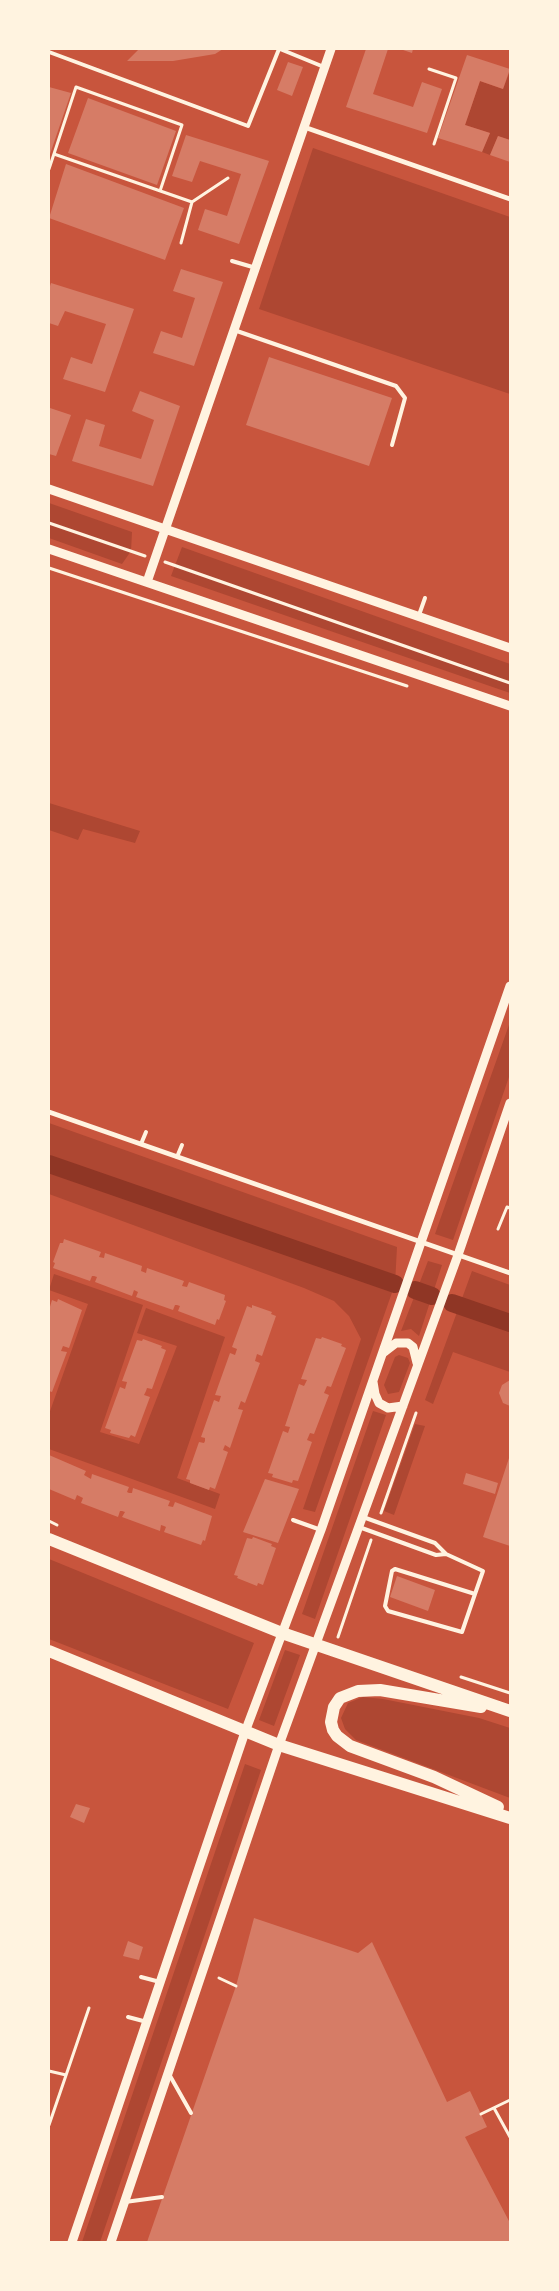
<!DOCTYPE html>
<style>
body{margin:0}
#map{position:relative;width:559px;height:2291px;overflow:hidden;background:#c8553d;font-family:"Work Sans",sans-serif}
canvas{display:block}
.frame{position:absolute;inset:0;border:50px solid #fff3e0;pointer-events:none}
</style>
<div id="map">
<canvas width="559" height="2291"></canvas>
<div class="frame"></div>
</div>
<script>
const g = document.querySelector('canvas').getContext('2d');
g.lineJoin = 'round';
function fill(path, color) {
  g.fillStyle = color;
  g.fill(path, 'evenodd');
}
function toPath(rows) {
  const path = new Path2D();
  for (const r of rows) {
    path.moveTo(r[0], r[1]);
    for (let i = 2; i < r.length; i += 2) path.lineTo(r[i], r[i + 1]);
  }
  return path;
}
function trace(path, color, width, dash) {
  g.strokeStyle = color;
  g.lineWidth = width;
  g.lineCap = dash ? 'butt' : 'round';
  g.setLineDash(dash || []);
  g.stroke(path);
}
fill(toPath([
 [510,71,510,140,498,136,490,155,482,152,490,133,465,125,480,81,503,89],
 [313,148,510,217,510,394,259,309],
 [49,503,132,532,131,551,122,564,49,538],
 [182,547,510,664,510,693,171,576],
 [49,803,140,831,135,843,83,829,78,840,49,830],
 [510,1022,510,1074,453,1240,435,1234],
 [49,1123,397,1247,395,1284,315,1512,303,1509,361,1339,349,1316,334,1301,304,1288,49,1194],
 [428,1261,442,1265,419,1336,411,1329,401,1331],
 [472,1271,510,1285,510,1372,453,1352,433,1404,425,1400],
 [54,1274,143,1305,100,1432,139,1444,177,1346,137,1333,146,1308,225,1337,177,1478,220,1494,215,1509,49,1449,49,1414,88,1304,49,1290],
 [399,1355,408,1358,410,1363,399,1392,388,1394,384,1385,395,1357],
 [373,1411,386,1415,315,1619,302,1614],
 [415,1424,425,1426,394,1515,384,1511],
 [49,1559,254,1643,228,1709,49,1639],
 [285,1650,300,1655,274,1726,259,1720],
 [363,1697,383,1699,479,1718,510,1728,510,1798,356,1740,345,1729,341,1718,348,1703],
 [245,1764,261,1770,100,2242,82,2242]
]), '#ae4732');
trace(toPath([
 [49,1164,395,1284],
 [415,1290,432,1296],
 [452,1303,510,1323]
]), '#8f3625', 18);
fill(toPath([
 [139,49,223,49,215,54,173,61,127,61],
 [366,49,388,49,373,94,413,107,422,82,442,89,427,133,346,107],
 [400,49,413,49,412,53],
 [467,55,510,69,503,89,480,81,465,125,490,133,482,152,438,138],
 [288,62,303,67,292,96,277,90],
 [49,87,71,93,49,157],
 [88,98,176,131,157,185,68,153],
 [186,135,269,161,239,244,198,230,205,209,227,216,241,174,200,161,192,182,172,176],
 [498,136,510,140,510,162,490,155],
 [66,164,184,208,165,260,49,218],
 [181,269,223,282,194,366,153,353,161,331,182,338,195,298,173,291],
 [51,283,134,309,105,392,63,379,71,357,92,364,106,324,65,311,58,326,49,323,49,289],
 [269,357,392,398,369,466,246,425],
 [140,391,180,406,153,486,72,461,86,419,105,425,99,446,141,459,154,420,132,411],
 [50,408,71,415,56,456,49,454],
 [64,1239,101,1252,99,1257,104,1258,105,1253,142,1266,141,1271,146,1273,147,1268,184,1281,182,1286,187,1287,189,1282,225,1295,224,1300,226,1301,219,1320,217,1319,215,1325,178,1311,180,1306,177,1305,175,1305,173,1310,136,1297,138,1292,134,1290,132,1296,95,1282,97,1277,94,1276,92,1276,90,1281,53,1268,55,1263,53,1262,60,1243,63,1243],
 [58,1299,82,1310,69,1348,63,1346,61,1351,67,1352,52,1392,49,1391,49,1310,52,1300,57,1302],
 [252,1305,272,1312,271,1314,276,1316,262,1356,257,1354,255,1361,260,1363,245,1403,241,1401,238,1409,243,1410,230,1448,225,1445,223,1450,228,1452,215,1489,210,1487,209,1490,190,1483,190,1480,186,1479,199,1442,204,1443,205,1441,205,1438,201,1437,214,1400,219,1402,221,1396,215,1395,230,1353,235,1355,237,1349,232,1347,247,1306,252,1308],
 [322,1337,342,1344,341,1346,346,1348,331,1387,327,1386,324,1393,329,1395,314,1434,310,1433,307,1440,312,1442,298,1481,293,1480,292,1483,272,1477,273,1474,268,1473,283,1431,288,1433,290,1427,285,1426,299,1384,304,1386,307,1380,301,1379,316,1338,321,1339],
 [143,1339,162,1346,161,1348,166,1350,152,1389,147,1388,146,1391,144,1395,150,1397,135,1437,131,1435,129,1438,110,1433,111,1430,105,1428,120,1387,125,1389,127,1382,122,1381,137,1340,142,1341],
 [510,1380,510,1406,503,1403,499,1393,502,1385],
 [49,1455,86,1471,84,1475,91,1479,92,1474,129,1487,127,1492,129,1493,132,1493,133,1488,170,1501,168,1506,173,1507,175,1502,212,1516,205,1541,203,1540,201,1545,164,1532,166,1527,164,1526,161,1525,160,1531,122,1517,125,1512,122,1511,120,1511,118,1517,81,1503,83,1498,77,1495,75,1500,49,1489],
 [510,1455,510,1546,483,1537],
 [466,1473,498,1483,495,1494,463,1484],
 [265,1479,299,1489,278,1543,243,1532],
 [253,1537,272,1544,271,1546,276,1548,263,1585,258,1583,257,1586,237,1578,238,1576,234,1575,247,1538,252,1539],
 [397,1576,435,1590,428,1611,390,1597],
 [76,1804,90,1808,84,1823,70,1817],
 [254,1918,358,1953,372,1942,447,2102,470,2091,487,2127,465,2137,510,2223,510,2242,147,2242,236,1986],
 [128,1941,143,1947,139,1960,123,1956]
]), '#d67c66');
trace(toPath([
 [429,69,456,78,434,144],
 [54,154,192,202,228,178],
 [49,169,76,87,182,125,160,191],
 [181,243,192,202],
 [49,523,145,556],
 [165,562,510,683],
 [49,568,407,686],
 [498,1229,507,1207,510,1208],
 [381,1513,416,1413],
 [49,1521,57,1525],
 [338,1637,371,1540],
 [461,1677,510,1693],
 [219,1978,236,1986],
 [49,2071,66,2075],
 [494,2108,510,2137],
 [481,2114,510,2100],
 [49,2125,89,2008]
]), '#fff3e0', 3);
trace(toPath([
 [280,49,324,67],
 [49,52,248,126,279,49],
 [232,261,256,268],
 [234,330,396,386,405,398,392,445],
 [419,615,425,598],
 [141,1144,146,1132],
 [177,1157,182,1145],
 [363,1517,435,1543,446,1554,483,1571,475,1594,462,1632,388,1611,385,1606,392,1571,395,1569,475,1594],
 [293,1520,321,1530],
 [359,1527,436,1555,446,1554],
 [141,1977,160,1982],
 [128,2017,147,2022],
 [169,2074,191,2113],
 [125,2202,162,2197]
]), '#fff3e0', 4);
trace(toPath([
 [304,127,510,199],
 [49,1112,510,1273]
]), '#fff3e0', 5);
trace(toPath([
 [49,489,510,648],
 [49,549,510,706],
 [147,582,331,49],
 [383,1353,396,1343,408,1343,413,1347,417,1363],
 [373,1382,375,1394,379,1403,388,1408,403,1406],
 [72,2242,245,1732,321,1530,510,986],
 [111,2242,279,1745,458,1255,510,1103]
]), '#fff3e0', 9);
trace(toPath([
 [49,1539,282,1633,510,1711],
 [49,1651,279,1745,510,1818],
 [481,1707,380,1690,358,1691,340,1698,334,1707,331,1722,333,1730,337,1736,350,1746,434,1777,498,1807]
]), '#fff3e0', 12);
</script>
